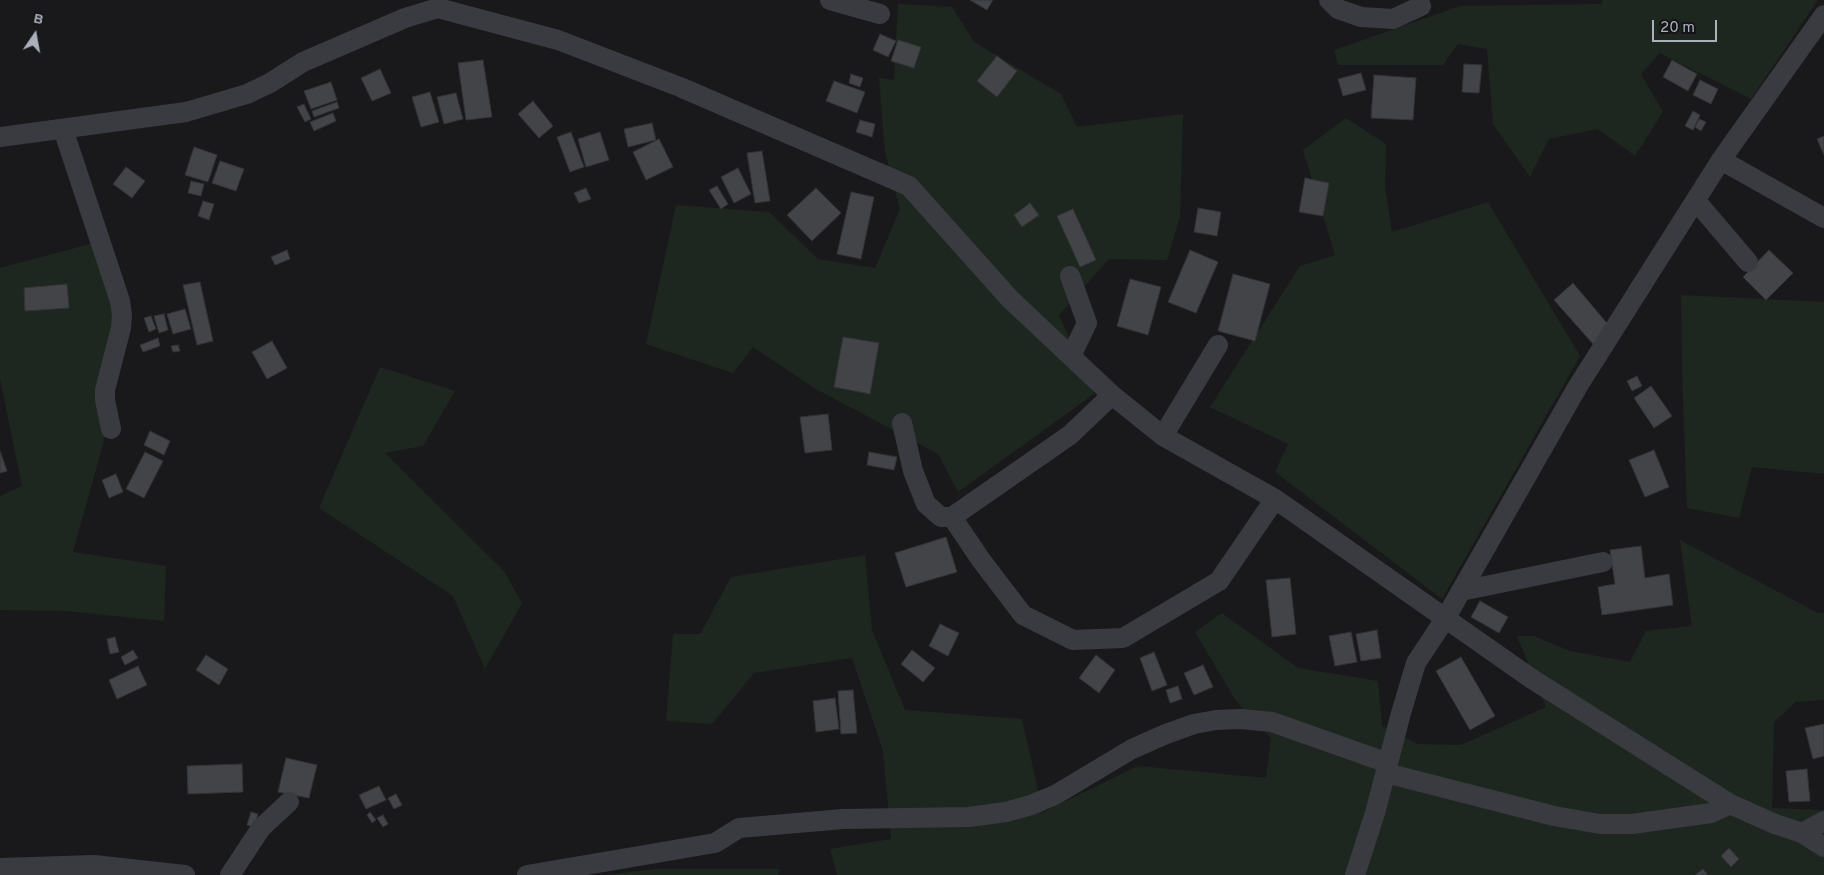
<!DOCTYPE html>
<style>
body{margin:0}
#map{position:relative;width:1824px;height:875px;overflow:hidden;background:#19191b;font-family:Overpass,sans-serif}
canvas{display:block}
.north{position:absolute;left:10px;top:10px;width:50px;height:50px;-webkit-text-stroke:4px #141416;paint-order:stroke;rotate:12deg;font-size:14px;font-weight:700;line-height:20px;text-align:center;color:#abb0bb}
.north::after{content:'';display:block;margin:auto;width:18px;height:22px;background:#abb0bb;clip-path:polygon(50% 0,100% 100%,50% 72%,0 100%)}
.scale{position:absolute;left:1652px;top:20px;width:65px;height:22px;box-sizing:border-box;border:2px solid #abb0bb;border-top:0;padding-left:6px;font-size:15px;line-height:18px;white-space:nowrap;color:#abb0bb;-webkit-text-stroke:4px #141416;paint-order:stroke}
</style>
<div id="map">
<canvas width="1824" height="875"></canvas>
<div class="north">B</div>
<div class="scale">20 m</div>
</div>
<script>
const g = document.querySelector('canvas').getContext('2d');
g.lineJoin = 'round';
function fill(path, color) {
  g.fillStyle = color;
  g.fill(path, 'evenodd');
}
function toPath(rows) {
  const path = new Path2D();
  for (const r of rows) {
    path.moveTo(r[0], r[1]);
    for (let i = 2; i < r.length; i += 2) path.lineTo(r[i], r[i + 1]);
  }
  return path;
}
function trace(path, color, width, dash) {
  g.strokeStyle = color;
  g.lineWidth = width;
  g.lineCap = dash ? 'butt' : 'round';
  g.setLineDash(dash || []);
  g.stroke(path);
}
fill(toPath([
 [1603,0,1818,0,1751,99,1660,53,1641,74,1663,112,1635,156,1598,129,1549,139,1530,177,1493,124,1487,49,1458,44,1443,65,1338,65,1334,50,1460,6,1601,4],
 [898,4,952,7,974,42,1061,94,1077,127,1183,114,1180,217,1167,260,1109,259,1059,315,1094,394,958,492,938,454,814,388,753,347,733,373,646,344,676,205,769,212,818,259,875,268,900,209,885,152,879,78,894,80],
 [1346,118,1386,144,1385,187,1392,232,1488,202,1580,356,1442,599,1275,472,1288,444,1210,407,1300,266,1335,255,1303,150],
 [109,239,119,331,108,426,73,552,166,566,164,621,66,611,0,610,0,496,22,486,0,379,0,268],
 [1681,295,1824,302,1824,474,1752,467,1739,518,1687,508,1682,370],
 [380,367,455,391,423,446,385,453,504,571,522,603,485,669,453,596,319,508],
 [1680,540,1818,613,1824,613,1824,700,1796,702,1774,722,1772,808,1824,810,1824,875,837,875,830,849,891,839,883,751,852,658,754,673,712,724,666,721,673,634,700,634,731,577,865,555,872,630,905,710,1022,719,1043,812,1138,766,1266,778,1271,738,1236,701,1195,632,1222,613,1298,668,1378,681,1382,726,1418,744,1461,745,1546,707,1517,636,1534,636,1570,651,1630,662,1646,631,1692,626],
 [655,869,780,869,778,875,606,875]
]), '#1e271f');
const building = toPath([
 [970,0,993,0,987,10,970,0],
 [880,34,896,41,888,57,873,50,880,34],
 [898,40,921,47,914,68,891,61,898,40],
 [997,56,1017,71,997,97,977,81,997,56],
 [483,60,492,117,466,120,458,63,483,60],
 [1672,60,1697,74,1688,91,1663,77,1672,60],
 [1464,64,1482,65,1479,93,1462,92,1464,64],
 [380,69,391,93,372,101,361,78,380,69],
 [1361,73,1366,90,1343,96,1338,79,1361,73],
 [851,74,863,78,860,87,849,83,851,74],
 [1374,75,1416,78,1413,120,1371,118,1374,75],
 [1700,80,1718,89,1711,104,1693,95,1700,80],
 [834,81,865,92,857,113,826,101,834,81],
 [331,82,337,100,311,109,304,91,331,82],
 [430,92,439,122,421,127,412,97,430,92],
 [456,93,463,119,444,124,437,97,456,93],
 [533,101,553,126,539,138,518,114,533,101],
 [337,102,339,108,314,117,312,111,337,102],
 [304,104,311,119,305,122,297,107,304,104],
 [1693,111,1700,115,1693,130,1685,126,1693,111],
 [333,113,336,121,314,131,310,122,333,113],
 [1699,119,1706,122,1701,131,1695,127,1699,119],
 [860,120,875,124,872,137,856,132,860,120],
 [652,123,656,140,628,147,624,129,652,123],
 [571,132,584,167,570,172,557,137,571,132],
 [600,132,609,160,586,167,578,139,600,132],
 [1824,136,1824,155,1817,139,1824,136],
 [659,139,673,167,646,180,633,152,659,139],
 [194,147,217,155,208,182,185,175,194,147],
 [762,151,770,201,755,203,747,153,762,151],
 [220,161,244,169,236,191,212,183,220,161],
 [126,167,145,181,132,198,113,184,126,167],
 [738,168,751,194,734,203,721,177,738,168],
 [1305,178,1329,183,1323,216,1299,212,1305,178],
 [191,181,204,184,201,196,188,193,191,181],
 [717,186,728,204,721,209,709,190,717,186],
 [586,188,591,199,579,203,574,193,586,188],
 [816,188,841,213,812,241,787,215,816,188],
 [851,192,874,197,861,259,837,254,851,192],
 [203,201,214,204,209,220,198,216,203,201],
 [1030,203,1039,215,1022,227,1014,215,1030,203],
 [1198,208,1221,212,1217,236,1194,232,1198,208],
 [1073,209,1096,260,1080,267,1057,216,1073,209],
 [287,250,290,259,275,265,271,257,287,250],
 [1190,250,1218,262,1196,313,1168,302,1190,250],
 [1769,250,1793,273,1766,300,1743,277,1769,250],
 [1233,274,1270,284,1255,341,1218,331,1233,274],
 [1130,279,1161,287,1148,335,1117,326,1130,279],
 [200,282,213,341,197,345,183,285,200,282],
 [1573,283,1611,328,1593,344,1554,300,1573,283],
 [67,284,69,308,25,311,24,288,67,284],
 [185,309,191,329,173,334,167,314,185,309],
 [164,314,168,330,159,333,154,316,164,314],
 [151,316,156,329,149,332,144,318,151,316],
 [843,337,879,343,870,394,834,387,843,337],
 [158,338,160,346,143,352,140,345,158,338],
 [272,341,287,368,267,379,252,352,272,341],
 [178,345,180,351,173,352,171,346,178,345],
 [1637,376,1642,386,1632,391,1627,381,1637,376],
 [1651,386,1672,416,1654,428,1634,398,1651,386],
 [828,414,832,450,805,453,800,417,828,414],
 [150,431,170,441,164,455,144,445,150,431],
 [1654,450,1669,487,1645,497,1629,460,1654,450],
 [0,451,7,471,0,473,0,451],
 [145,452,163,461,144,498,126,489,145,452],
 [869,452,897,457,894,470,867,465,869,452],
 [116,474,123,492,109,498,102,480,116,474],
 [946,537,957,572,906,587,895,553,946,537],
 [1641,546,1645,578,1669,574,1673,605,1602,615,1598,587,1615,584,1610,550,1641,546],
 [1290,578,1296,634,1272,637,1266,580,1290,578],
 [1480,601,1508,617,1499,633,1471,617,1480,601],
 [940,624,959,633,948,656,929,646,940,624],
 [1377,630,1381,658,1361,661,1356,634,1377,630],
 [1351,632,1357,662,1335,666,1329,636,1351,632],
 [115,637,119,652,110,654,107,639,115,637],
 [133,650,138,658,125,665,121,657,133,650],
 [912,650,935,668,923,682,901,664,912,650],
 [1154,652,1167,685,1152,691,1140,658,1154,652],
 [206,655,228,669,219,685,196,670,206,655],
 [1096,655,1115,670,1099,693,1079,678,1096,655],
 [1461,657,1495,716,1470,730,1436,671,1461,657],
 [1203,665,1213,687,1194,695,1184,673,1203,665],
 [138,666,147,685,117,699,109,680,138,666],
 [1178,686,1182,699,1170,703,1166,690,1178,686],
 [853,690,857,733,841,734,838,691,853,690],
 [835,698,839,729,816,732,813,701,835,698],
 [1824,724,1824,756,1813,759,1805,728,1824,724],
 [286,758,317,765,309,798,278,792,286,758],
 [242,764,243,792,188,794,187,766,242,764],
 [1807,769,1810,801,1789,802,1786,771,1807,769],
 [379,786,386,800,366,809,359,795,379,786],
 [396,794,402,805,394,809,388,798,396,794],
 [251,812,258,814,254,827,247,825,251,812],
 [370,812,376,820,372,823,367,815,370,812],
 [383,815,388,824,383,827,377,818,383,815],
 [1729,848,1739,859,1731,867,1721,856,1729,848],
 [1703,869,1708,875,1695,875,1703,869]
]);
fill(building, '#434448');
trace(building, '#333337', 1);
trace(toPath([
 [830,0,880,14],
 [1329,0,1338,9,1361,17,1393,19,1421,6],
 [63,129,120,301,122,315,121,328,105,390,105,400,111,429],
 [0,137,186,112,247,94,270,83,303,62,405,18,438,8,558,40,680,87,909,186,1010,299,1112,395,1163,436,1275,499,1532,679,1730,804,1775,824,1802,833,1824,847],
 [1721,160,1824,218],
 [1696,201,1748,262],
 [1070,276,1087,323,1071,356],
 [902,423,913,471,926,504,941,517,952,517,1070,435,1112,395],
 [1163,436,1218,345],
 [952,517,981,560,1023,615,1073,640,1123,638,1219,581,1275,499],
 [1461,591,1603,562],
 [1386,773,1554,816,1600,824,1632,824,1711,813,1730,804],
 [1802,833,1824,821],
 [0,868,94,865,185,875],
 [230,875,261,828,289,802],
 [527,875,715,843,739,828,843,819,969,817,1006,812,1031,805,1055,795,1132,749,1166,734,1194,724,1216,720,1241,719,1272,722,1388,763],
 [1355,875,1375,813,1401,713,1416,663,1445,619,1578,386,1721,160,1824,15]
]), '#3a3b40', 20);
</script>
